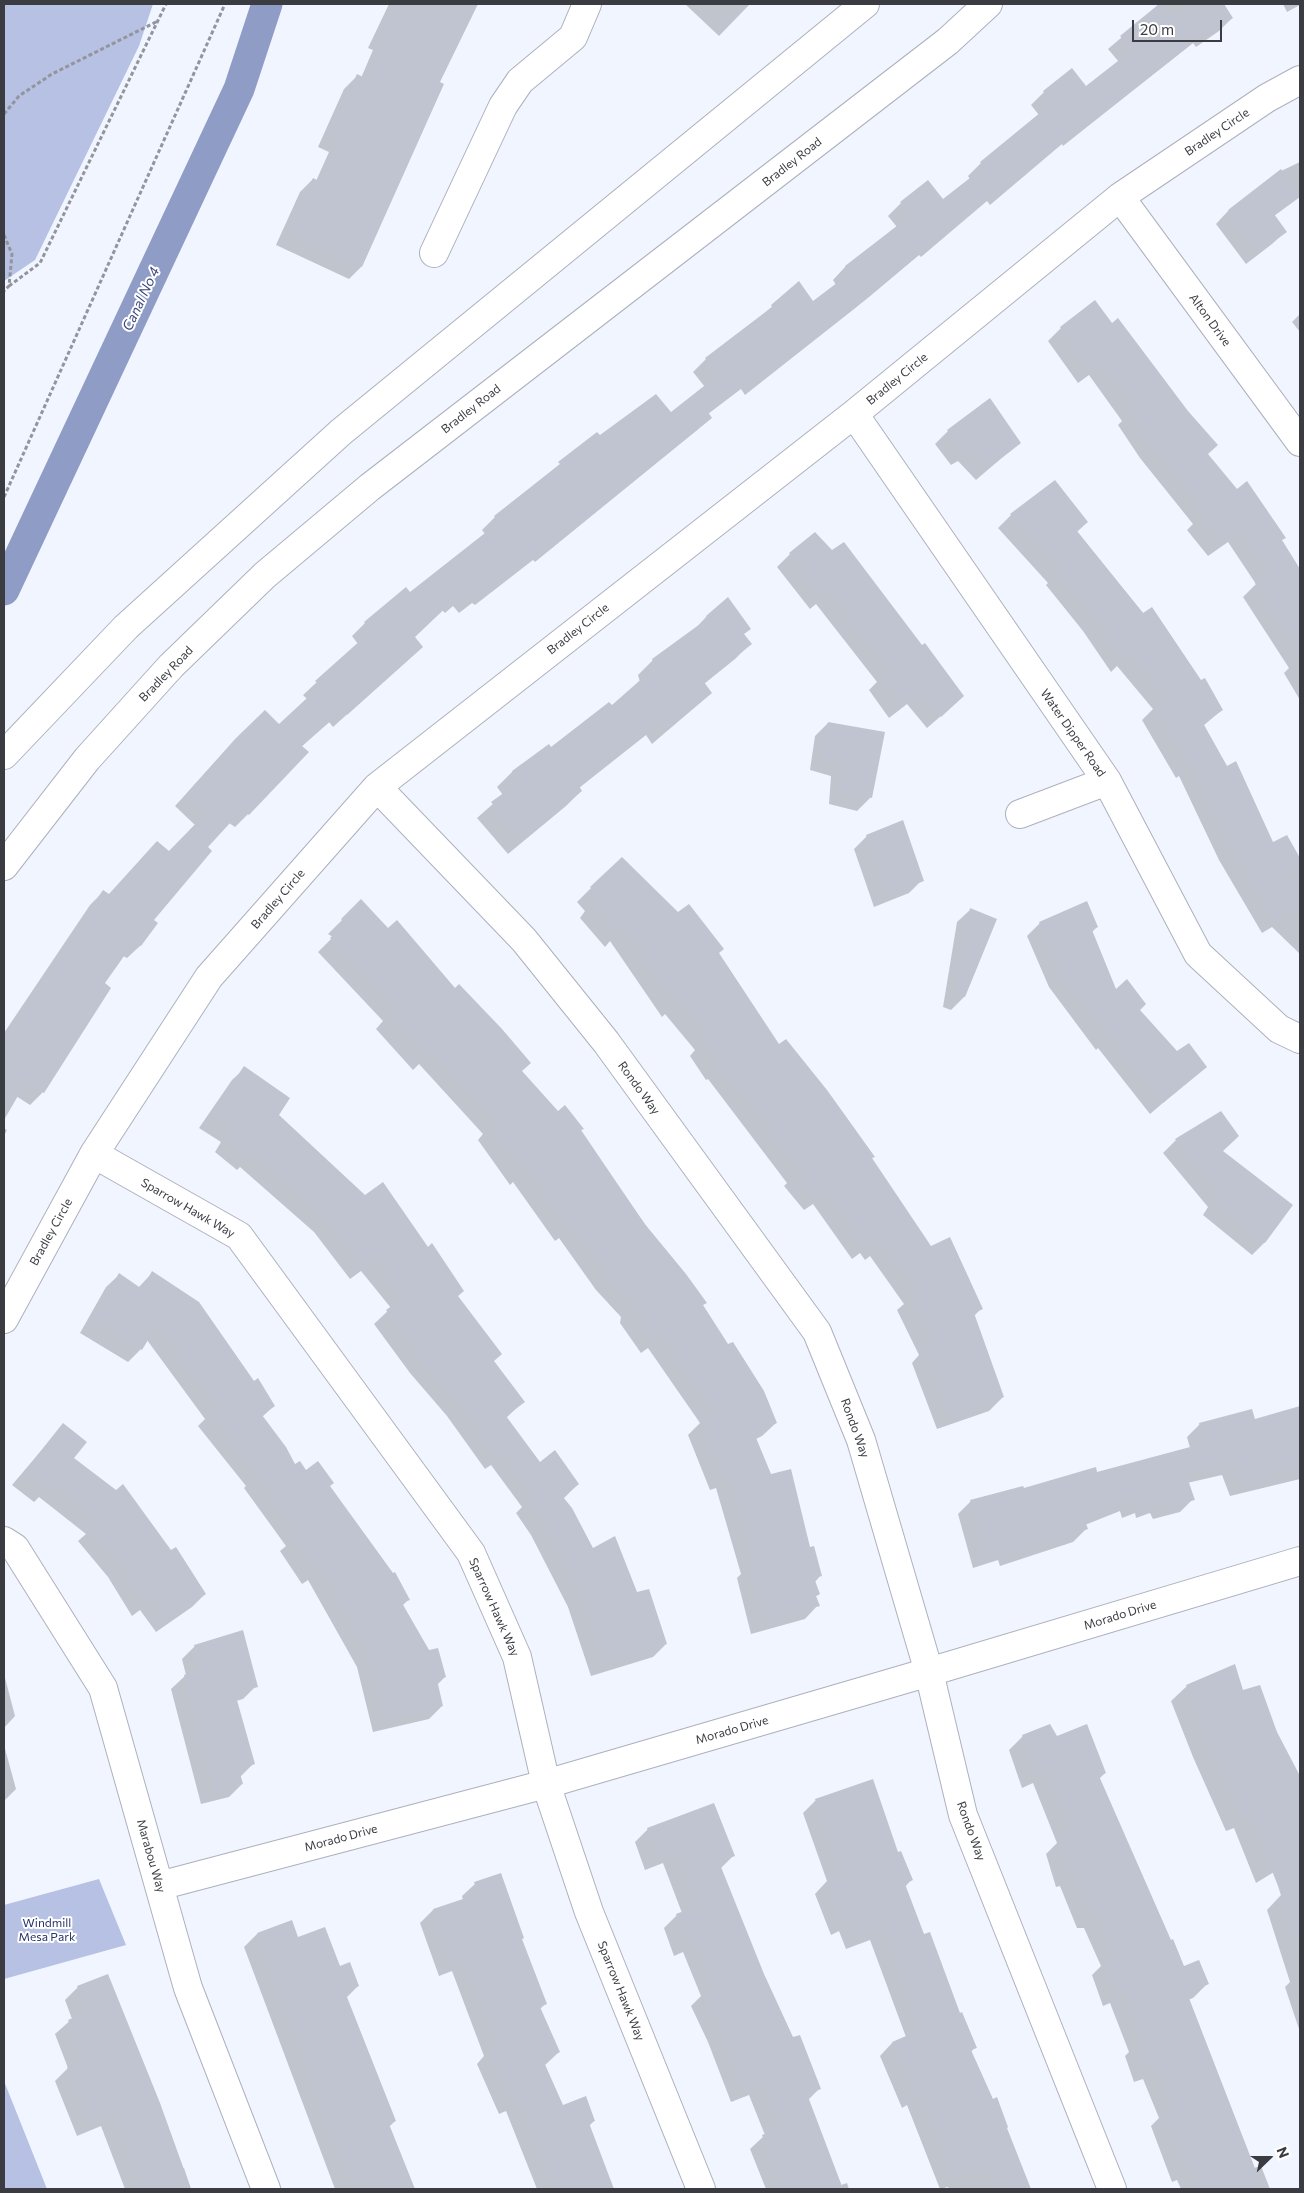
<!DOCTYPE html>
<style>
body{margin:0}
#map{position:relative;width:1304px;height:2193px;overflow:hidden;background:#f1f5ff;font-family:Commissioner,sans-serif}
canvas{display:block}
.frame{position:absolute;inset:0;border:5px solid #3b3c41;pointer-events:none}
.north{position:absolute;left:1244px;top:2133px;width:50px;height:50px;-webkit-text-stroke:4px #fff;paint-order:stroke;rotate:68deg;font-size:14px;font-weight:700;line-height:20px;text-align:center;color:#3b3c41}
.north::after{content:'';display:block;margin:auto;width:18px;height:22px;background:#3b3c41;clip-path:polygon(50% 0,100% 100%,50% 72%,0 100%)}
.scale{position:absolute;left:1132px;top:20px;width:90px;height:22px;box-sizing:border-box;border:2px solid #3b3c41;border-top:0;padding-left:6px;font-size:15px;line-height:18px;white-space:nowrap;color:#3b3c41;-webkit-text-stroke:4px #fff;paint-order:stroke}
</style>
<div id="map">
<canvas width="1304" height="2193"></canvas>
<div class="frame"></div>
<div class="north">N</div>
<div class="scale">20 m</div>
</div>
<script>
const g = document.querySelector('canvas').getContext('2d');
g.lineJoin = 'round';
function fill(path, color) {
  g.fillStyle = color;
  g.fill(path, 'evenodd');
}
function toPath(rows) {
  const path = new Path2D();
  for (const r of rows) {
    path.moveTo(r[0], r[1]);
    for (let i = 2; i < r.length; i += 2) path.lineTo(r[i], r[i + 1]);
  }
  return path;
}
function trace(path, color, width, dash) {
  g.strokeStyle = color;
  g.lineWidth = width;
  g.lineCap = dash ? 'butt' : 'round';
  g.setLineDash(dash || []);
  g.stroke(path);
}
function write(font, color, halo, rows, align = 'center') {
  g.font = font + ' Commissioner,sans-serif';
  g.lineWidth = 4;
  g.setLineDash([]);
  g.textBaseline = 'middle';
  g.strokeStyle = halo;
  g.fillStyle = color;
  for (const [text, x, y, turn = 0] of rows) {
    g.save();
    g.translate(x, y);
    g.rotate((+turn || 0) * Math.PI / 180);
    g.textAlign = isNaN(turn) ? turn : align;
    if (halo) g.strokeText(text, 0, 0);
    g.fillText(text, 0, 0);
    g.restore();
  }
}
fill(toPath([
 [4,4,153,4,139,46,35,260,4,281],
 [99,1879,126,1945,4,1979,4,1905],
 [4,2081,47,2189,4,2189]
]), '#b6c1e3');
fill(toPath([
 [389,4,476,4,439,83,361,267,349,279,276,245,300,192,313,179,316,181,329,152,318,147,344,89,357,76,361,78,373,50,368,48],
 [685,4,750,4,719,36],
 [1161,4,1222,4,1232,18,1219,31,1196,47,1193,43,1063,146,1062,144,990,205,987,201,921,257,919,255,854,309,745,395,741,389,708,414,710,418,697,430,535,562,533,560,475,605,472,603,459,613,453,606,445,613,442,610,414,637,422,647,333,727,329,722,301,747,248,814,235,827,229,823,206,847,152,920,156,923,140,946,127,958,123,956,103,983,43,1092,30,1105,16,1096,4,1117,4,1033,90,905,103,892,109,896,169,853,195,825,175,806,224,752,279,726,308,700,303,695,358,644,352,636,365,623,406,589,410,594,485,534,482,530,495,517,597,434,600,437,671,414,705,387,693,372,706,359,759,318,799,283,813,302,836,285,833,280,845,267,897,227,888,216,901,203,943,201,970,179,968,176,981,163,1039,115,1031,105,1044,92,1086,88,1119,62,1108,49],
 [1283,4,1300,4,1300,5,1287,12],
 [1300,162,1300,197,1274,216,1285,232,1272,244,1246,264,1216,224,1228,211,1279,172],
 [1095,302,1207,455,1281,540,1300,571,1300,700,1284,673,1289,668,1243,597,1256,584,1228,542,1208,556,1187,530,1193,524,1140,458,1118,425,1122,421,1089,375,1078,383,1048,341,1061,328],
 [1300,314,1300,332,1292,322],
 [989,399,1019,443,976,480,958,461,951,465,935,444,948,431],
 [1011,515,1087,522,1077,532,1222,710,1203,726,1273,844,1286,836,1300,861,1300,954,1272,927,1262,933,1219,860,1179,776,1176,778,1142,720,1153,709,1117,666,1111,672,1083,631,1046,585,1048,583,998,528],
 [790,554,921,647,949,709,927,728,907,704,889,718,869,690,877,682,816,604,810,609,777,567],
 [706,617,743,635,750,644,735,659,704,684,711,693,652,744,646,735,579,788,581,791,566,806,508,854,477,818,503,795,497,787,512,772,548,745,550,748,611,707,640,682,638,675,653,660,694,630],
 [828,723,884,733,870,798,857,811,829,804,831,776,810,770,815,736],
 [867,836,922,880,909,893,874,907,854,849],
 [591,888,718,954,779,1046,871,1159,931,1248,982,1308,974,1316,1003,1397,989,1411,937,1429,912,1363,919,1355,897,1310,904,1304,870,1256,865,1260,860,1253,852,1259,813,1204,804,1210,784,1186,787,1183,708,1079,706,1080,690,1056,695,1050,665,1014,662,1017,610,941,605,947,580,918,585,911,577,902],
 [361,901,558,1112,580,1131,702,1306,776,1423,762,1436,756,1439,770,1476,809,1548,820,1576,815,1582,819,1594,815,1597,818,1605,805,1619,751,1634,737,1578,741,1574,716,1488,710,1490,688,1435,700,1423,648,1348,641,1353,620,1323,621,1317,596,1290,559,1238,555,1241,513,1182,510,1185,478,1140,483,1134,419,1064,413,1070,376,1029,383,1021,318,952,333,937,328,934],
 [970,910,964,997,951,1010,943,1007,957,922],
 [1040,923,1097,927,1092,932,1116,991,1138,1010,1177,1052,1205,1067,1150,1114,1098,1048,1096,1050,1049,987,1027,936],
 [245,1068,278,1115,457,1297,493,1362,523,1402,506,1418,540,1464,578,1484,563,1499,592,1550,636,1594,666,1644,653,1657,591,1676,568,1607,531,1535,516,1513,522,1507,491,1465,485,1469,447,1416,410,1373,374,1324,391,1308,361,1271,350,1279,314,1232,240,1167,237,1170,215,1152,221,1142,199,1128,232,1080],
 [4,1128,7,1130,4,1136],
 [1176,1140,1222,1151,1265,1242,1252,1255,1203,1215,1208,1207,1163,1153],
 [152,1273,274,1406,262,1417,295,1466,328,1486,409,1599,402,1606,445,1677,437,1685,442,1706,429,1719,373,1732,357,1667,308,1580,302,1584,280,1551,286,1546,244,1488,246,1486,198,1426,205,1419,147,1340,141,1349,128,1362,80,1333,106,1287,119,1275,138,1288],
 [1300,1408,1300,1479,1230,1496,1222,1475,1187,1483,1193,1499,1180,1512,1153,1519,1150,1513,1136,1518,1135,1513,1122,1518,1120,1511,1085,1525,1086,1529,1073,1542,1000,1566,998,1560,973,1568,958,1514,971,1501,1096,1474,1190,1448,1187,1437,1200,1424,1254,1420],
 [63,1425,72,1458,205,1594,192,1607,156,1632,140,1610,132,1616,108,1577,78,1541,86,1534,39,1497,34,1502,12,1485],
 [195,1646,256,1686,243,1699,236,1701,253,1764,240,1777,242,1784,229,1797,201,1804,171,1689,186,1675,182,1659],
 [4,1674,15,1716,4,1728],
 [1187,1686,1242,1691,1292,1772,1300,1789,1300,1856,1256,1883,1234,1828,1226,1831,1193,1757,1171,1701],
 [1023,1736,1056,1738,1105,1773,1099,1779,1170,1941,1184,1968,1207,1984,1193,1998,1188,2000,1254,2168,1261,2166,1270,2189,1181,2189,1177,2180,1172,2182,1151,2126,1159,2118,1143,2079,1134,2082,1125,2056,1129,2052,1110,2003,1103,2006,1092,1975,1101,1966,1084,1928,1077,1928,1060,1886,1056,1887,1046,1854,1057,1843,1033,1783,1022,1788,1009,1750],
 [4,1745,16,1789,4,1801],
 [816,1800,898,1854,911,1880,905,1887,924,1936,975,2047,971,2052,1005,2128,1029,2189,949,2189,948,2187,940,2189,907,2105,902,2108,880,2056,892,2043,906,2037,870,1940,846,1949,839,1931,831,1935,815,1894,827,1881,803,1813],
 [648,1829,733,1856,720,1869,763,1974,793,2039,819,2089,808,2100,841,2185,847,2183,849,2189,766,2189,750,2149,765,2135,749,2095,731,2102,708,2042,691,2006,701,1996,683,1952,674,1956,664,1928,677,1915,682,1913,663,1863,645,1870,635,1842],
 [475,1884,521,1939,545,2004,540,2009,559,2052,544,2066,562,2107,594,2121,589,2126,613,2189,537,2189,506,2111,499,2114,477,2064,484,2056,452,1971,439,1976,420,1923,433,1910,463,1900,462,1896],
 [1300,1889,1300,2032,1285,1987,1290,1982,1267,1910,1281,1895],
 [257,1934,297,1939,339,1968,358,1986,346,1998,395,2121,389,2127,413,2189,335,2189,244,1947],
 [78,1987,182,2169,184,2168,191,2189,125,2189,101,2126,77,2136,55,2081,68,2068,55,2034,72,2019,65,2000]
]), '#0003');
trace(toPath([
 [4,590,239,89,267,4]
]), '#8f9cc5', 31);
fill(toPath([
 [395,4,478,4,440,82,444,84,362,267,288,232,313,178,321,182,341,139,330,134,357,74,367,79,385,37,380,35],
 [1159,4,1170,18,1191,4,1224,4,1233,18,1209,35,1207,32,1077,134,1075,132,1003,193,1000,189,934,245,933,243,869,297,759,383,754,377,708,412,712,418,549,550,547,548,489,593,486,591,472,602,467,594,458,601,456,598,415,637,423,647,347,715,342,711,302,746,309,752,249,815,242,810,208,847,212,851,154,920,158,923,141,946,134,942,105,983,111,988,44,1093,26,1082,4,1120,4,1037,103,890,109,894,157,841,169,851,207,812,187,793,236,738,265,710,279,724,320,686,315,681,371,631,364,622,406,587,410,592,499,522,494,516,560,464,558,462,597,432,600,435,656,394,671,412,718,375,705,358,772,307,771,305,799,281,813,301,850,273,845,266,911,215,900,202,928,180,943,199,984,167,980,162,1052,103,1043,91,1072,68,1086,86,1132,50,1120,36],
 [1281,169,1300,195,1274,214,1287,232,1259,252,1228,210],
 [1095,300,1112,323,1118,318,1188,411,1218,445,1208,454,1237,489,1247,481,1286,538,1282,540,1300,569,1300,653,1255,583,1270,573,1241,530,1221,544,1199,516,1205,512,1152,445,1130,412,1135,408,1103,363,1091,371,1060,327],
 [990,398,1021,443,989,468,971,449,965,453,947,430],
 [1055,480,1088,522,1077,531,1143,613,1152,607,1201,680,1205,678,1223,710,1203,723,1227,766,1236,761,1273,842,1287,835,1300,858,1300,867,1288,874,1300,896,1300,907,1275,921,1232,847,1192,764,1189,766,1155,706,1167,699,1130,654,1124,660,1096,618,1058,571,1060,569,1010,514],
 [815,532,832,550,844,542,922,645,925,643,964,696,941,717,920,692,902,706,881,676,890,670,830,592,824,597,789,553],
 [728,597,751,629,744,634,752,644,704,682,712,693,668,730,662,721,579,786,582,791,523,840,491,802,519,782,512,771,549,744,551,747,609,702,612,705,655,667,652,659,707,619,706,616],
 [828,722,885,732,872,798,841,792,844,763,822,757],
 [903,820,924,881,887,895,866,835],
 [622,857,678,912,689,904,724,949,719,953,779,1044,786,1039,827,1090,875,1157,872,1158,931,1246,950,1237,983,1309,974,1313,1004,1397,951,1416,925,1348,935,1344,911,1295,918,1291,885,1243,880,1247,874,1240,866,1247,827,1191,818,1197,797,1171,800,1169,722,1066,720,1067,703,1041,709,1036,680,1001,676,1004,625,928,620,934,593,904,598,896,590,887],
 [361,899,388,928,397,920,455,988,459,984,502,1029,531,1063,522,1071,558,1111,565,1105,584,1129,581,1130,644,1223,686,1274,707,1303,703,1305,728,1344,733,1342,764,1391,777,1423,754,1433,771,1474,791,1469,810,1547,814,1546,822,1576,814,1578,820,1594,816,1596,820,1606,764,1621,751,1563,755,1562,729,1475,724,1477,701,1420,717,1414,662,1335,656,1340,633,1309,634,1303,609,1276,573,1225,569,1228,527,1170,524,1172,491,1125,497,1121,433,1051,427,1057,389,1014,396,1007,330,938,345,923,341,919],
 [1087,901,1098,927,1092,930,1116,989,1127,979,1146,1004,1140,1010,1177,1051,1189,1043,1207,1067,1163,1103,1111,1036,1109,1038,1061,974,1039,922],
 [970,908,997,919,965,997,955,995],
 [244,1066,290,1098,279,1115,365,1195,383,1182,428,1247,432,1243,464,1291,458,1296,502,1354,494,1361,525,1402,506,1416,540,1462,555,1450,579,1484,563,1497,572,1508,593,1548,615,1536,637,1592,649,1589,667,1644,604,1664,581,1594,543,1522,529,1499,534,1494,504,1453,498,1457,460,1403,422,1360,386,1310,404,1297,375,1259,363,1267,327,1219,254,1154,251,1158,227,1139,233,1128,211,1115],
 [1221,1111,1239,1136,1223,1151,1293,1205,1265,1243,1215,1201,1220,1194,1175,1139],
 [152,1271,199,1302,254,1381,258,1378,275,1406,262,1415,286,1447,295,1464,300,1461,306,1470,318,1461,334,1483,330,1486,393,1573,395,1572,410,1600,402,1603,429,1650,438,1648,446,1677,437,1680,443,1706,386,1720,369,1653,321,1568,316,1572,292,1537,298,1533,256,1474,258,1473,210,1412,218,1407,157,1325,142,1350,92,1319,119,1273,142,1289],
 [1300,1406,1300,1465,1271,1474,1271,1476,1243,1484,1235,1463,1186,1474,1195,1500,1166,1507,1163,1501,1149,1506,1148,1501,1135,1506,1133,1499,1084,1518,1088,1529,1012,1554,1011,1548,986,1556,970,1500,1023,1486,1024,1488,1096,1467,1097,1472,1205,1443,1199,1423,1252,1409,1255,1419],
 [63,1423,87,1442,74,1458,116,1490,123,1484,171,1550,176,1547,206,1594,169,1620,154,1598,146,1604,120,1564,90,1528,99,1521,52,1484,48,1490,24,1472],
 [243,1630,258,1687,235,1693,255,1764,239,1770,243,1784,214,1792,184,1675,201,1668,194,1645],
 [1235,1664,1243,1690,1260,1685,1277,1732,1300,1776,1300,1938,1295,1939,1278,1886,1249,1813,1242,1816,1208,1741,1186,1685],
 [1050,1724,1057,1736,1087,1724,1106,1773,1099,1776,1171,1940,1173,1939,1184,1966,1199,1960,1209,1984,1187,1993,1263,2189,1200,2189,1191,2167,1186,2169,1164,2111,1174,2108,1157,2066,1148,2069,1138,2041,1143,2039,1124,1990,1117,1993,1105,1960,1116,1956,1098,1914,1091,1914,1074,1873,1070,1874,1059,1839,1072,1833,1047,1770,1036,1775,1022,1735],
 [873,1779,898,1852,901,1851,913,1880,905,1884,924,1934,930,1932,960,2013,962,2012,977,2048,971,2050,993,2099,997,2097,1008,2127,1007,2128,1031,2189,997,2189,987,2165,953,2178,920,2093,915,2096,892,2042,920,2030,883,1928,859,1937,852,1919,844,1923,827,1880,842,1874,815,1799],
 [714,1803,735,1856,719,1862,764,1974,793,2037,800,2035,821,2089,807,2094,843,2189,783,2189,762,2135,780,2128,762,2083,744,2090,720,2028,703,1992,715,1987,696,1940,687,1944,676,1914,697,1906,676,1851,658,1858,647,1828],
 [501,1873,524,1938,522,1939,547,2004,540,2007,560,2052,543,2060,563,2105,586,2096,595,2121,589,2123,614,2189,554,2189,519,2099,512,2102,489,2050,498,2046,465,1959,452,1963,433,1909,478,1894,474,1882],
 [292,1920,298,1937,325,1927,340,1966,350,1962,359,1986,345,1992,396,2121,389,2124,415,2189,371,2189,368,2180,352,2187,257,1933],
 [108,1974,160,2103,191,2189,142,2189,114,2114,90,2124,67,2067,82,2061,68,2020,87,2012,77,1986]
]), '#bfc4d0');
const minor = toPath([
 [1120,197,1300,442],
 [434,253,503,106,520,81,573,37,587,4],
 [854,414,1107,781,1198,954,1279,1029,1300,1039],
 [377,787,524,940,606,1042,817,1332,861,1440,929,1672,963,1815,1112,2189],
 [1020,814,1107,781],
 [94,1154,239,1236,471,1553,517,1657,546,1784,589,1912,701,2189],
 [4,1319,94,1154,209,977,377,787,854,414,1120,197,1267,98,1300,80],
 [4,1541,15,1548,103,1688,188,1988,266,2189],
 [159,1886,546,1784,929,1672,1300,1561]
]);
const major = toPath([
 [4,755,126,627,341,432,865,4],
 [4,866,87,759,171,666,265,575,370,487,948,41,988,4]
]);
trace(minor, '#adb1bd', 30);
trace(major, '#adb1bd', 30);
trace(toPath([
 [4,114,19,96,52,74,158,21],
 [4,235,12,254,9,286,4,291],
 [9,286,40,263,166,4],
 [4,497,225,4]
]), '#93959c', 3, [4, 2.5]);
trace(minor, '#fff', 28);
trace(major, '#fff', 28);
write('12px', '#3b3c41', '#fff', [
 ["Bradley Circle",1217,132,-34],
 ["Bradley Road",792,162,-38],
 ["Alton Drive",1210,320,54],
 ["Bradley Circle",897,379,-39],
 ["Bradley Road",471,409,-38],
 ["Bradley Circle",578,629,-38],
 ["Bradley Road",166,674,-46],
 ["Water Dipper Road",1073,733,55],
 ["Bradley Circle",278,899,-49],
 ["Rondo Way",639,1088,54],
 ["Sparrow Hawk Way",188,1208,30],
 ["Bradley Circle",51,1232,-61],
 ["Rondo Way",855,1428,70],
 ["Sparrow Hawk Way",494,1607,66],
 ["Morado Drive",1120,1615,-17],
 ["Morado Drive",732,1730,-16],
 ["Rondo Way",971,1831,70],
 ["Morado Drive",341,1838,-15],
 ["Marabou Way",151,1856,74],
 ["Sparrow Hawk Way",621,1991,68]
]);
write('12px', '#283469', '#fff', [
 ["Windmill",47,1923],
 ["Mesa Park",47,1937]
]);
write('italic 14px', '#38457b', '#fff', [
 ["Canal No 4",141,299,-65]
]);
</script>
